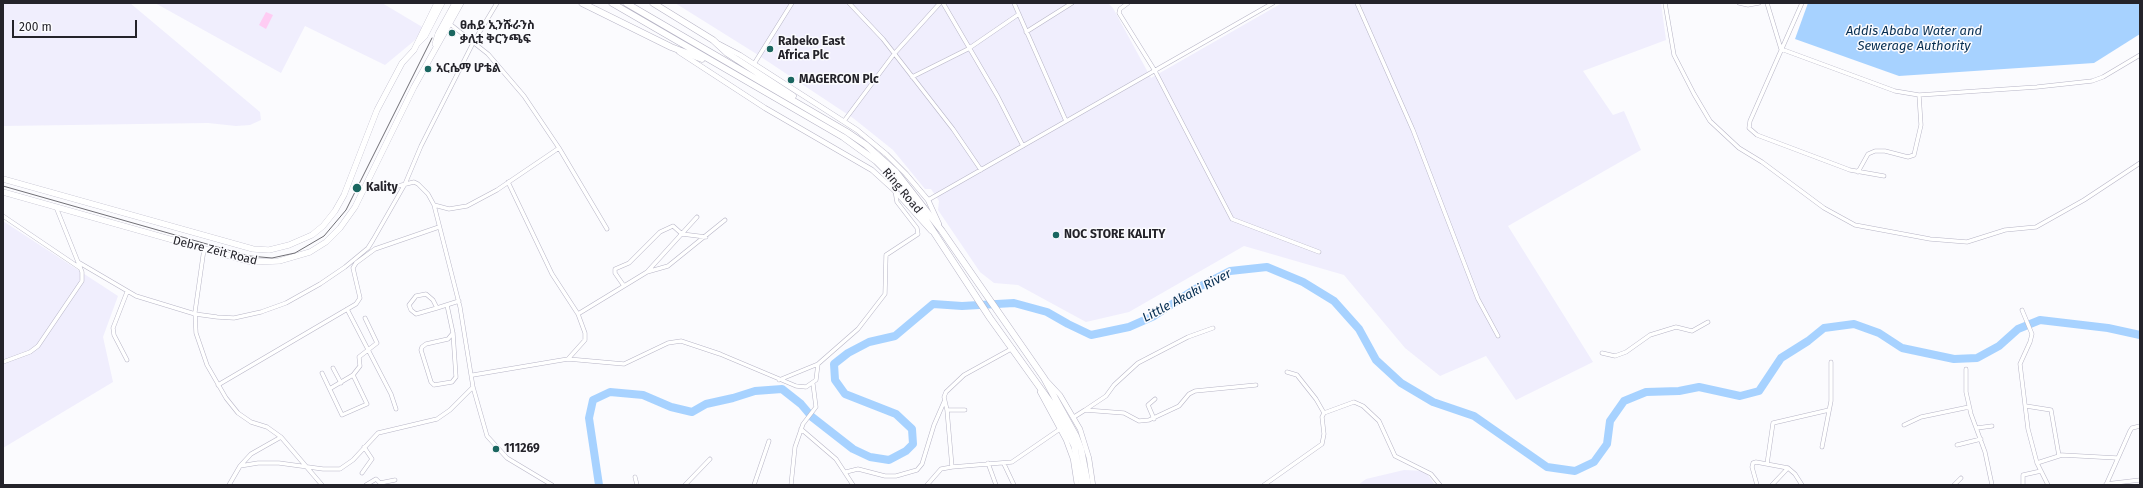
<!DOCTYPE html>
<meta charset="utf-8">
<style>
body{margin:0}
#map{position:relative;width:2143px;height:488px;overflow:hidden;background:#fbfbfe;font-family:"Fira Sans",sans-serif}
canvas{display:block}
.frame{position:absolute;inset:0;border:4px solid #24232a;pointer-events:none}
.scale{position:absolute;left:12px;top:20px;width:125px;height:18px;box-sizing:border-box;border:2px solid #24232a;border-top:0;padding-left:5px;font-size:12px;line-height:14px;white-space:nowrap;color:#24232a;-webkit-text-stroke:3px #fbfbfe;paint-order:stroke}
</style>
<div id="map">
<canvas width="2143" height="488"></canvas>
<div class="frame"></div>
<div class="scale">200 m</div>
</div>
<script>
const g = document.querySelector('canvas').getContext('2d');
g.lineJoin = 'round';
function fill(path, color) {
  g.fillStyle = color;
  g.fill(path, 'evenodd');
}
function toPath(rows) {
  const path = new Path2D();
  for (const r of rows) {
    path.moveTo(r[0], r[1]);
    for (let i = 2; i < r.length; i += 2) path.lineTo(r[i], r[i + 1]);
  }
  return path;
}
function trace(path, color, width, dash) {
  g.strokeStyle = color;
  g.lineWidth = width;
  g.lineCap = dash ? 'butt' : 'round';
  g.setLineDash(dash || []);
  g.stroke(path);
}
function write(font, color, halo, rows, align = 'center') {
  g.font = font + ' "Fira Sans","Noto Sans Ethiopic",sans-serif';
  g.lineWidth = 3;
  g.setLineDash([]);
  g.textBaseline = 'middle';
  g.strokeStyle = halo;
  g.fillStyle = color;
  for (const [text, x, y, turn = 0] of rows) {
    g.save();
    g.translate(x, y);
    g.rotate((+turn || 0) * Math.PI / 180);
    g.textAlign = isNaN(turn) ? turn : align;
    if (halo) g.strokeText(text, 0, 0);
    g.fillText(text, 0, 0);
    g.restore();
  }
}
fill(toPath([
 [3,3,130,3,260,112,261,120,250,125,236,126,208,123,3,126],
 [155,3,382,3,424,28,414,41,385,65,305,26,281,73],
 [675,3,1108,3,1113,8,1151,78,1282,3,1661,3,1666,40,1583,71,1613,115,1624,111,1641,150,1508,226,1593,362,1516,400,1486,356,1440,376,1405,348,1344,275,1244,246,1129,312,1086,322,1018,285,994,283,980,272,938,210,939,201,931,189,925,189,893,150,853,118,755,53],
 [3,221,118,296,103,337,113,382,3,448],
 [1404,470,1425,471,1435,485,1358,485,1366,479]
]), '#f0eefd');
fill(toPath([
 [266,12,273,15,266,29,259,25]
]), '#feccf3');
fill(toPath([
 [1808,3,2140,3,2140,34,2094,63,1899,76,1795,39]
]), '#a7d2ff');
trace(toPath([
 [599,485,589,418,593,400,610,392,643,395,671,407,692,412,706,404,733,398,755,391,782,389,801,404,812,417,853,449,870,457,889,460,906,451,913,444,912,429,896,414,845,394,835,380,834,364,848,353,869,342,895,336,933,304,962,306,1014,303,1047,312,1068,324,1091,335,1129,327,1154,316,1195,289,1230,271,1267,267,1303,282,1334,301,1359,329,1376,360,1401,383,1433,402,1474,416,1547,467,1575,471,1594,462,1607,444,1610,421,1624,401,1646,392,1679,391,1699,387,1740,396,1759,391,1781,358,1808,341,1824,328,1854,324,1879,333,1902,348,1954,359,1977,358,1999,346,2018,329,2040,320,2108,328,2140,335]
]), '#a7d2ff', 8);
const minor = toPath([
 [849,3,883,39,953,129,981,170],
 [943,3,998,97,1023,146],
 [1014,3,1066,121],
 [1128,3,1120,9,1119,13,1155,71,1232,219,1319,252],
 [1357,3,1413,130,1478,299,1498,336],
 [1665,3,1674,55,1694,94,1710,121,1739,148,1762,162,1824,208,1855,225,1930,239,1967,242,2005,230,2036,227,2084,200,2140,163],
 [1739,3,1748,5,1759,3],
 [1767,3,1781,49,1895,91,1919,95,2037,87,2092,81,2103,77,2140,55],
 [1802,3,1750,121,1749,128,1757,135,1850,170,1884,176],
 [450,24,488,54,524,96,559,148,607,229],
 [1026,32,1072,3],
 [754,64,792,3],
 [912,77,968,49,1019,14],
 [844,121,894,54,940,3],
 [1858,172,1868,154,1875,151,1885,151,1908,157,1914,155,1921,125,1919,95],
 [508,182,552,274,578,314,585,333,585,340,568,359],
 [364,189,386,189,414,182,418,184,428,194,434,205,460,307,473,387,487,436,507,458,552,485],
 [928,200,1273,3],
 [434,205,449,209,467,206,497,190,559,148],
 [3,216,80,268],
 [204,249,195,312,196,333,207,365,226,398,238,413,251,422,267,427,281,437,322,485],
 [78,262,136,296,195,314,217,317,234,318,261,312,286,303,320,284,345,267,368,248,373,240,405,184,421,146,473,43,497,3],
 [647,272,668,266,725,220],
 [624,286,615,273,615,269,629,263,660,232,673,226,682,234,706,237],
 [127,292,113,328,114,335,127,360],
 [447,305,453,333,456,377,452,382,434,385,431,382,421,350,422,347,426,344,448,339,453,333],
 [437,308,433,300,426,294,416,296,409,305,411,310,416,314,437,308,459,301],
 [347,309,391,394,396,409],
 [2022,310,2032,334,2030,342,2020,364,2028,429,2037,463,2048,485],
 [578,314,647,272,697,217],
 [1602,353,1615,356,1626,352,1650,335,1676,327,1692,331,1708,322],
 [3,362,30,352,38,346,82,281,82,272,56,207],
 [333,368,341,383],
 [1966,369,1966,392,1971,414,1985,452,1992,485],
 [1287,372,1297,375,1316,399,1324,413],
 [322,373,342,415,367,404,353,375,360,366,359,357,377,343,365,318],
 [473,375,568,359,624,364,668,343,681,341,720,354,796,386,806,387,816,380,818,364,858,329,885,294,886,255,918,234,917,228,897,202,895,191],
 [779,380,818,364],
 [218,385,356,304,360,298,353,268,356,263,375,249,439,227],
 [331,388,353,375],
 [2026,406,2051,410,2059,456],
 [947,410,965,410],
 [1085,410,1106,396,1114,385,1138,363,1188,337,1213,328],
 [1074,417,1085,410,1124,413,1139,421,1149,420,1179,406,1189,394,1195,391,1256,385],
 [1154,419,1148,405,1155,399],
 [1904,425,1921,417,1969,407],
 [1977,428,1992,426],
 [801,429,836,459,853,485],
 [1957,445,1981,439],
 [1822,447,1831,401,1831,362],
 [988,463,996,485],
 [2037,463,2062,455,2117,458],
 [1004,464,1014,485],
 [1767,464,1773,423,1829,410],
 [240,466,258,463,279,463,323,469,340,469,353,460,378,433,437,419,450,410,473,387],
 [952,467,1012,462,1060,429],
 [846,472,858,469,885,476,896,476,917,470,922,464,934,425,944,402],
 [362,473,372,459,364,447],
 [635,477,637,485],
 [2106,484,2140,480],
 [229,485,240,466,251,454,281,437],
 [366,485,376,479,380,483,395,480],
 [685,485,710,459],
 [754,485,769,441],
 [791,485,795,447,803,424,816,407,813,384],
 [927,485,941,469,952,467,947,410,944,397,946,392,964,375,1013,348],
 [1264,485,1322,444,1324,434,1322,417,1324,413,1354,402,1363,406,1379,421,1395,456,1431,474,1440,485],
 [1757,485,1752,467,1753,463,1756,462,1788,468,1795,474,1802,485],
 [1772,485,1788,468],
 [1954,485,1961,478],
 [2023,485,2023,475,2041,471],
 [2106,485,2130,431,2132,428,2140,426]
]);
const tertiary = toPath([
 [719,44,740,55,857,130,886,154,906,174,928,200,939,224],
 [679,52,765,108,872,170,894,190,931,231],
 [1047,381,1060,395,1080,429,1089,458,1093,485],
 [1040,392,1066,440,1073,459,1077,485]
]);
const primary = toPath([
 [418,43,425,36,442,3],
 [435,44,438,34,455,3],
 [3,179,253,249,269,250,289,245,312,235,323,226,335,211,344,195,377,110,402,63,414,50,437,3],
 [3,192,251,262,279,261,310,252,326,242,340,228,355,207,414,87,461,3]
]);
const trunk = toPath([
 [582,3,671,47,702,59],
 [612,3,843,137,876,161,892,177,920,211,990,318,1051,403,1074,445,1082,485],
 [626,3,847,132,866,145,896,172,942,231,1044,378,1076,436,1081,449,1088,485],
 [653,3,713,40,727,53,793,96]
]);
trace(minor, '#b7b5c6', 4.5);
trace(tertiary, '#b7b5c6', 5.5);
trace(primary, '#b7b5c6', 6);
trace(trunk, '#b7b5c6', 7);
trace(minor, '#fff', 3.5);
trace(tertiary, '#fff', 4.5);
trace(primary, '#fff', 5.5);
trace(trunk, '#fff', 6);
trace(toPath([
 [3,186,249,256,272,258,295,253,324,236,346,210,432,38]
]), '#706f75', 1);
for (const [x, y, r, color] of [
 [452,33,4,"#1a6660"],
 [770,49,4,"#1a6660"],
 [428,69,4,"#1a6660"],
 [791,80,4,"#1a6660"],
 [357,188,5,"#1a6660"],
 [1056,235,4,"#1a6660"],
 [496,449,4,"#1a6660"]
]) {
  const dot = new Path2D();
  dot.arc(x, y, r, 0, 2 * Math.PI);
  g.fillStyle = color;
  g.fill(dot);
  trace(dot, '#fbfbfe', 1.5);
}
write('bold 12px', '#24232a', '#fbfbfe', [
 ["ፀሐይ ኢንሹራንስ",460,26],
 ["ቃሊቲ ቅርንጫፍ",460,40],
 ["Rabeko East",778,42],
 ["Africa Plc",778,56],
 ["አርሴማ ሆቴል",436,69],
 ["MAGERCON Plc",799,80],
 ["Kality",366,188],
 ["NOC STORE KALITY",1064,235],
 ["111269",504,449]
], 'left');
write('12px', '#24232a', '#fbfbfe', [
 ["Ring Road",902,191,50],
 ["Debre Zeit Road",215,251,14]
]);
write('italic 13px', '#052d50', '#fbfbfe', [
 ["Addis Ababa Water and",1914,31],
 ["Sewerage Authority",1914,46],
 ["Little Akaki River",1187,296,-28]
]);
</script>
